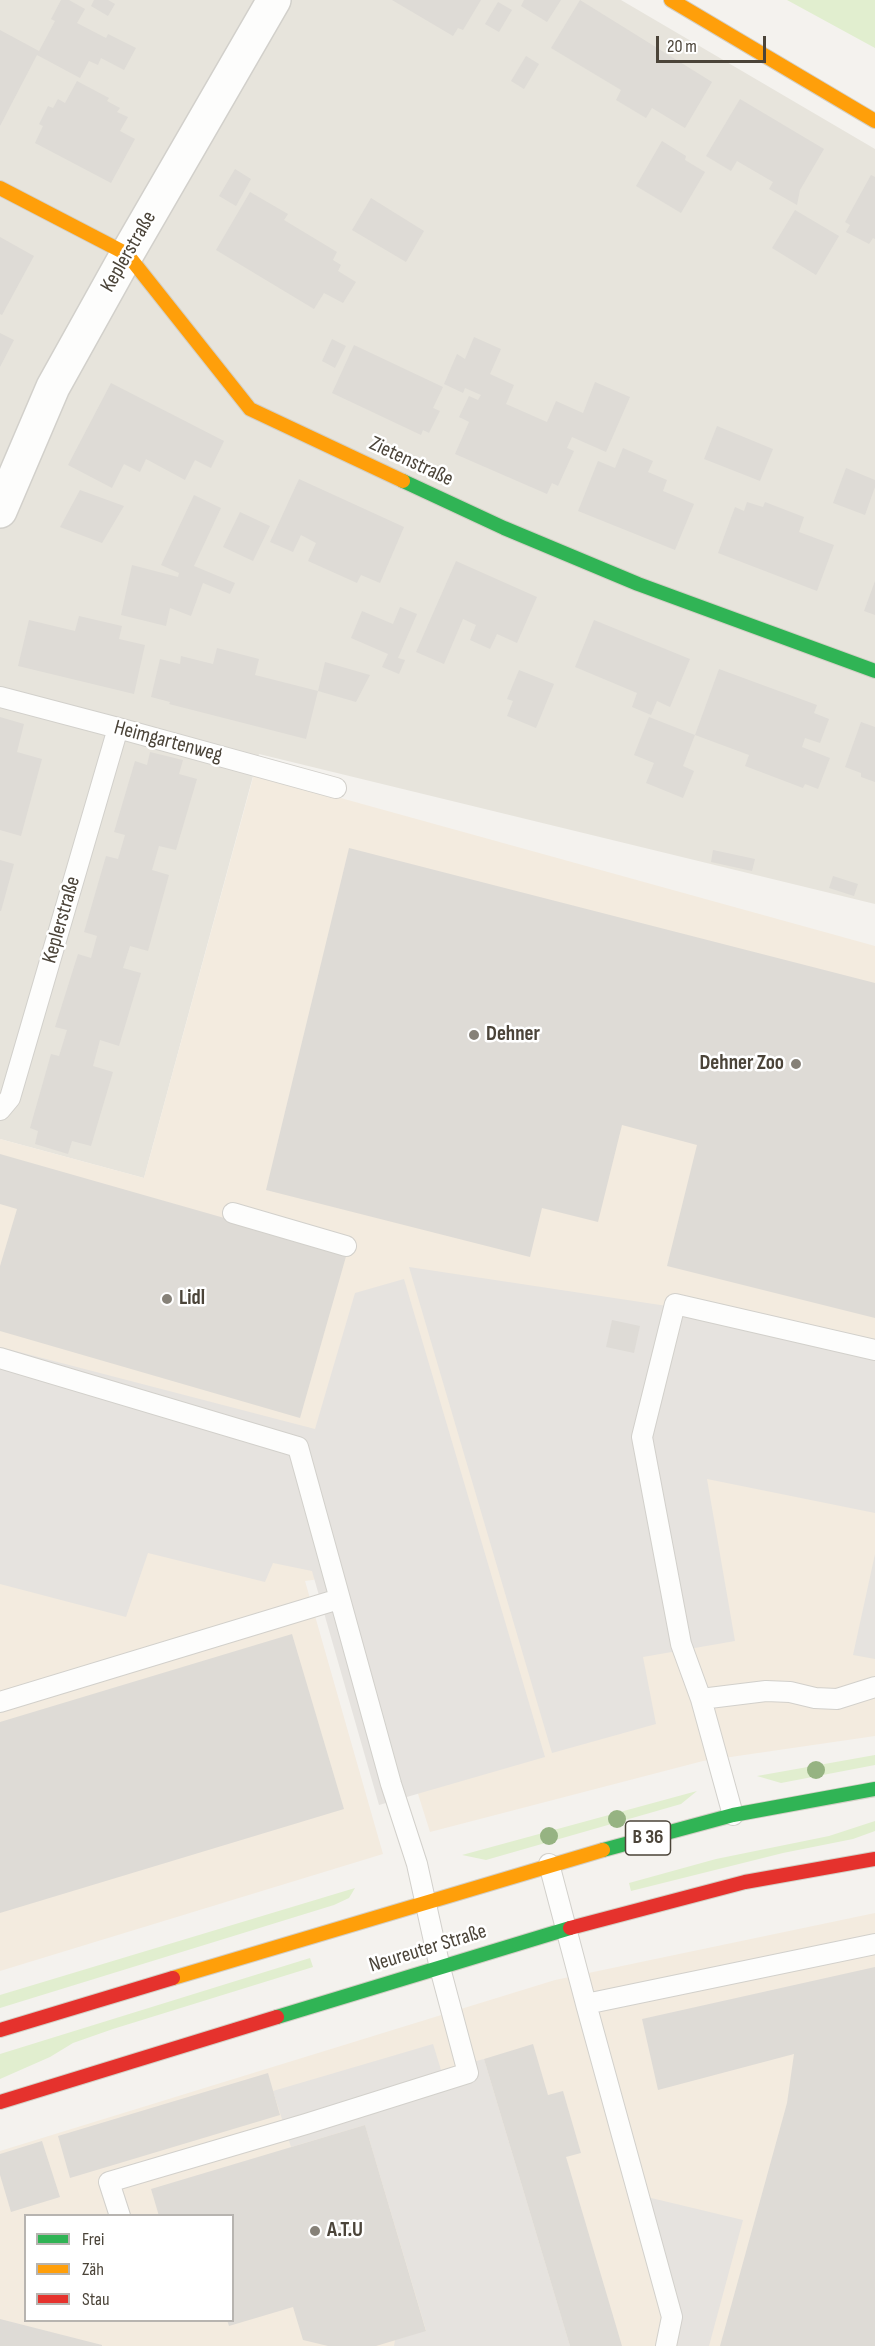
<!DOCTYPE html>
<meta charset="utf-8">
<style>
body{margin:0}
#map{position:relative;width:875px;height:2346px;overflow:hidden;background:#f4f2ee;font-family:"Sofia Sans Condensed",sans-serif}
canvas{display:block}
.legend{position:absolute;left:24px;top:2214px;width:210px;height:108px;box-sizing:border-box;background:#fff;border:2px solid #b7b4b0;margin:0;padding:8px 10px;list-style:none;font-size:18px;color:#4b4439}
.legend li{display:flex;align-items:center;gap:12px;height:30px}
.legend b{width:30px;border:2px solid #b7b4b0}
.scale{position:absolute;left:656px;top:36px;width:110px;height:27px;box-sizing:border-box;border:3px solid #4b4439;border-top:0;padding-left:8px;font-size:18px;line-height:21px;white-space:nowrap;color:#4b4439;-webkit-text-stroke:4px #fff;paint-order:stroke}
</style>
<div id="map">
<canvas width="875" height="2346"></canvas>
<ul class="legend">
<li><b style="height:8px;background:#30b455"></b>Frei</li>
<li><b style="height:8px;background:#ff9f0a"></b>Zäh</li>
<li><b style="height:8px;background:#e5322d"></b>Stau</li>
</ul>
<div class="scale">20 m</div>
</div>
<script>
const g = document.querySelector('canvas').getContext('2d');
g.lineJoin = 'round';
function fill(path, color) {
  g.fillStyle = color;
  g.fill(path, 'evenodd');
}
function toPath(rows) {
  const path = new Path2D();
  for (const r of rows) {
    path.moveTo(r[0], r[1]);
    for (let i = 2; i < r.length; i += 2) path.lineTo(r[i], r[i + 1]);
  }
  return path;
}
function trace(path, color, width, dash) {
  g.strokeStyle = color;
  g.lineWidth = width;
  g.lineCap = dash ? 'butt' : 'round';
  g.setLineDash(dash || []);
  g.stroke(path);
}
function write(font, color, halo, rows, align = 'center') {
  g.font = font + ' "Sofia Sans Condensed",sans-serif';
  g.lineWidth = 5;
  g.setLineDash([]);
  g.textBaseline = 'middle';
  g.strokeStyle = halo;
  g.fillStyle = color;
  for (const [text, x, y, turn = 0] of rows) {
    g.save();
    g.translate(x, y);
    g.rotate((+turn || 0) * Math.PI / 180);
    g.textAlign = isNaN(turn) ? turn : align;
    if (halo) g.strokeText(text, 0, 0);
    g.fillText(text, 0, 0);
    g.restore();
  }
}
fill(toPath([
 [0,0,621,0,875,149,875,904,259,754,144,1178,0,1139]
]), '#e7e4dc');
fill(toPath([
 [254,774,875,946,875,1736,703,1761,430,1832,349,1575,305,1581,383,1854,0,1971,0,1139,144,1178],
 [875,1913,875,2346,0,2346,0,2151,555,1980],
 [26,2216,232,2216,232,2320,26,2320]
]), '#f3ebdf');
fill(toPath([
 [787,0,875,0,875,48],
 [875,1755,875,1765,781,1783,757,1776],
 [697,1791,681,1804,486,1860,462,1855],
 [875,1821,875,1831,853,1839,783,1853,631,1891,629,1883,716,1859,829,1836],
 [355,1888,349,1898,334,1905,0,2008,0,1995],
 [310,1958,313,1967,113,2029,73,2043,50,2057,0,2079,0,2054]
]), '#e1eecf');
fill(toPath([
 [409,1267,839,1332,875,1340,875,1513,707,1479,735,1641,643,1657,656,1724,552,1753],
 [404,1279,545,1757,379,1805,312,1571,273,1563,265,1582,148,1553,126,1617,0,1584,0,1347,315,1429,355,1293],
 [875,1554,875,1659,853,1655],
 [433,2044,441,2070,484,2059,570,2346,394,2346,395,2340,426,2330,365,2125,291,2147,273,2091],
 [647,2197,743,2220,709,2346,673,2346]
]), '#e6e3df');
fill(toPath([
 [61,0,69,0,85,9,77,23,106,38,108,34,136,48,124,70,101,58,98,65,89,61,80,78,37,55,0,126,0,30,39,51,55,21,51,19],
 [94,0,108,0,115,4,108,16,91,6],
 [392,0,481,0,463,30,458,28,453,36],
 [524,0,561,0,547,22,521,6],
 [580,0,712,82,685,128,652,108,646,118,616,100,621,90,551,48],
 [498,2,512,10,499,32,485,24],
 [526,56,539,64,524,89,511,81],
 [77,81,109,98,107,101,120,108,117,112,128,117,120,131,135,139,111,183,35,143,43,126,39,124,48,106,53,108,58,99,65,103],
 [740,99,824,149,800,190,797,205,769,189,773,182,737,161,731,171,706,156],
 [662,141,686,156,685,160,705,172,681,213,636,186],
 [235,169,251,179,236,206,219,196],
 [871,175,875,177,875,239,873,238,869,244,846,232,850,225,845,222],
 [250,192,288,214,284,220,337,252,333,260,341,265,338,271,356,282,343,303,324,293,314,309,216,250],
 [371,198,424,231,406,262,352,230],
 [795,210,839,236,816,275,772,248],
 [0,237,34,256,2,315,0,314],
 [0,333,14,340,0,367],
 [474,337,501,349,490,374,514,385,506,404,547,422,556,401,583,413,595,382,630,397,606,452,572,437,567,448,574,451,558,486,552,483,547,494,455,454,469,422,459,417,469,396,478,400,481,395,465,388,463,393,444,384,457,354,465,359],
 [332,339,346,346,335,368,322,361],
 [354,345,443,387,433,408,440,411,429,433,423,430,421,435,332,393],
 [111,383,224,441,211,468,195,460,185,480,146,459,140,472,124,464,112,488,68,465],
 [717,426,773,449,760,481,704,459],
 [623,448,653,461,648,472,667,480,663,491,694,504,675,550,578,511,598,461,615,468],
 [846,468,875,480,875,487,865,515,833,503],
 [299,479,404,527,380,583,361,575,357,583,308,561,316,543,301,535,293,552,270,542],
 [80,490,124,506,102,543,60,527],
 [194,495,221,508,194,566,235,583,230,594,203,583,191,616,170,608,166,626,121,615,132,565,178,577,179,573,161,565],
 [747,502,763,507,765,502,804,517,799,532,834,545,817,591,718,553,735,507,744,511],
 [240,512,270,526,253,561,223,547],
 [456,561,537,597,517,643,497,634,490,649,470,640,476,625,463,619,444,664,416,652],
 [875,581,875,615,864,611],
 [400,607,417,614,398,658,405,660,399,674,382,667,388,654,351,638,362,611,393,624],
 [79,616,122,626,119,639,145,645,134,694,18,666,29,620,75,631],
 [594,620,690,659,670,707,657,701,651,715,632,707,637,693,575,667],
 [217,648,259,659,255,675,318,691,306,739,169,704,170,702,151,697,160,659,180,664,181,656,213,664],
 [325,662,370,675,356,702,318,691],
 [719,669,817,705,814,713,829,719,820,743,805,738,802,747,830,758,818,789,805,784,803,788,745,766,749,755,695,735,683,766,694,771,683,798,646,783,654,763,634,755,649,717,695,735],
 [519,670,554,684,536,728,507,716,513,701,507,699],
 [0,717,24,724,17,752,42,759,21,836,0,830],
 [861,722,875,727,875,782,861,777,861,773,845,767],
 [150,752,183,760,179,774,197,779,176,850,159,846,152,870,169,875,148,951,130,946,123,968,141,973,119,1046,100,1040,93,1066,113,1072,91,1146,72,1141,68,1154,35,1144,38,1131,30,1128,51,1054,59,1056,67,1030,55,1027,78,954,91,958,97,936,84,932,106,856,118,859,125,835,114,832,135,761,147,765],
 [349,848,875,983,875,1318,667,1266,697,1145,622,1125,598,1222,542,1208,530,1257,266,1190],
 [713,850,755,859,752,871,711,862],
 [0,860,14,864,1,911,0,911],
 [833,876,858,884,854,896,829,888],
 [0,1154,347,1253,300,1418,0,1331,0,1266,17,1209,0,1204],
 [612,1320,640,1326,634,1353,606,1347],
 [292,1634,344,1809,0,1913,0,1722],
 [875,1967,875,2346,720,2346,787,2103,794,2054,658,2090,642,2019],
 [533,2044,548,2095,563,2091,581,2153,566,2157,622,2346,570,2346,484,2059],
 [268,2073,280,2115,70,2178,58,2136],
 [365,2125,426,2331,376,2346,328,2346,303,2340,293,2307,229,2326,227,2320,232,2320,232,2216,159,2216,151,2189],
 [42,2141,60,2197,11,2212,0,2175,0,2154],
 [0,2319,102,2345,102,2346,0,2346]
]), '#dedbd6');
const lane = toPath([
 [0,697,118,728,336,788],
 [0,1110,10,1098,118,728],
 [233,1213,346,1246],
 [0,1358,298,1447,391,1784,417,1864,440,1968,468,2073,306,2124,109,2182,120,2216],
 [701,1699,766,1691,790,1692,815,1698,837,1699,875,1687],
 [0,1702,339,1599],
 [733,1815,701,1699,681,1644,642,1437,675,1304,875,1350],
 [549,1864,586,2004,875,1944],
 [586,2004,672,2317,666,2346]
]);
const street = toPath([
 [0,511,53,387,127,254,274,0]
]);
const fast = toPath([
 [403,481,504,528,638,584,875,671],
 [603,1850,733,1815,875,1789],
 [277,2017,570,1928]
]);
const slow = toPath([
 [671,0,875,121],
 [0,188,127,254,250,409,403,481],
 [173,1978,603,1850]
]);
const jam = toPath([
 [570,1928,745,1882,875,1859],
 [0,2030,173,1978],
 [0,2102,277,2017]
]);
trace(lane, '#d2d0cb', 22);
trace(street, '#d2d0cb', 36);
trace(fast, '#d3cfc5', 16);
trace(slow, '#d3cfc5', 16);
trace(jam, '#d3cfc5', 16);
trace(lane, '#fdfdfc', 20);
trace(street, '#fdfdfc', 33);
trace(fast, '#30b455', 14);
trace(slow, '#ff9f0a', 14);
trace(jam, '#e5322d', 14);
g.fillStyle = '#96b382';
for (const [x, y] of [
 [816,1770],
 [617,1819],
 [549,1836]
]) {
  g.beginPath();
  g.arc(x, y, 9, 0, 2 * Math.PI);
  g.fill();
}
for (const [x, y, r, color] of [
 [474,1035,6,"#868178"],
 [796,1064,6,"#868178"],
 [167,1299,6,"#868178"],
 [315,2231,6,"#868178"]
]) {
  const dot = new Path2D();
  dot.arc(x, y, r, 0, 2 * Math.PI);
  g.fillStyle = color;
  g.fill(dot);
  trace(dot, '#fff', 2);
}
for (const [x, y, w] of [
 [648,1838,45]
]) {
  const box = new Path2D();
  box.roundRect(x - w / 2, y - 17, w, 34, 4.5);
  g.fillStyle = '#fff';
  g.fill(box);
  trace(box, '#4b4439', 1.5);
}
write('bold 20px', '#4b4439', null, [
 ["B 36",648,1838]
]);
write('21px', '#4b4439', '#fff', [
 ["Keplerstraße",129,252,-60],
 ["Zietenstraße",411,462,25],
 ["Heimgartenweg",168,742,15],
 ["Keplerstraße",62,920,-74],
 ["Neureuter Straße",428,1949,-17]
]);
write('bold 21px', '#4b4439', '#fff', [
 ["Dehner",486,1035],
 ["Dehner Zoo",784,1064,"right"],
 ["Lidl",179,1299],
 ["A.T.U",327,2231]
], 'left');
</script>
